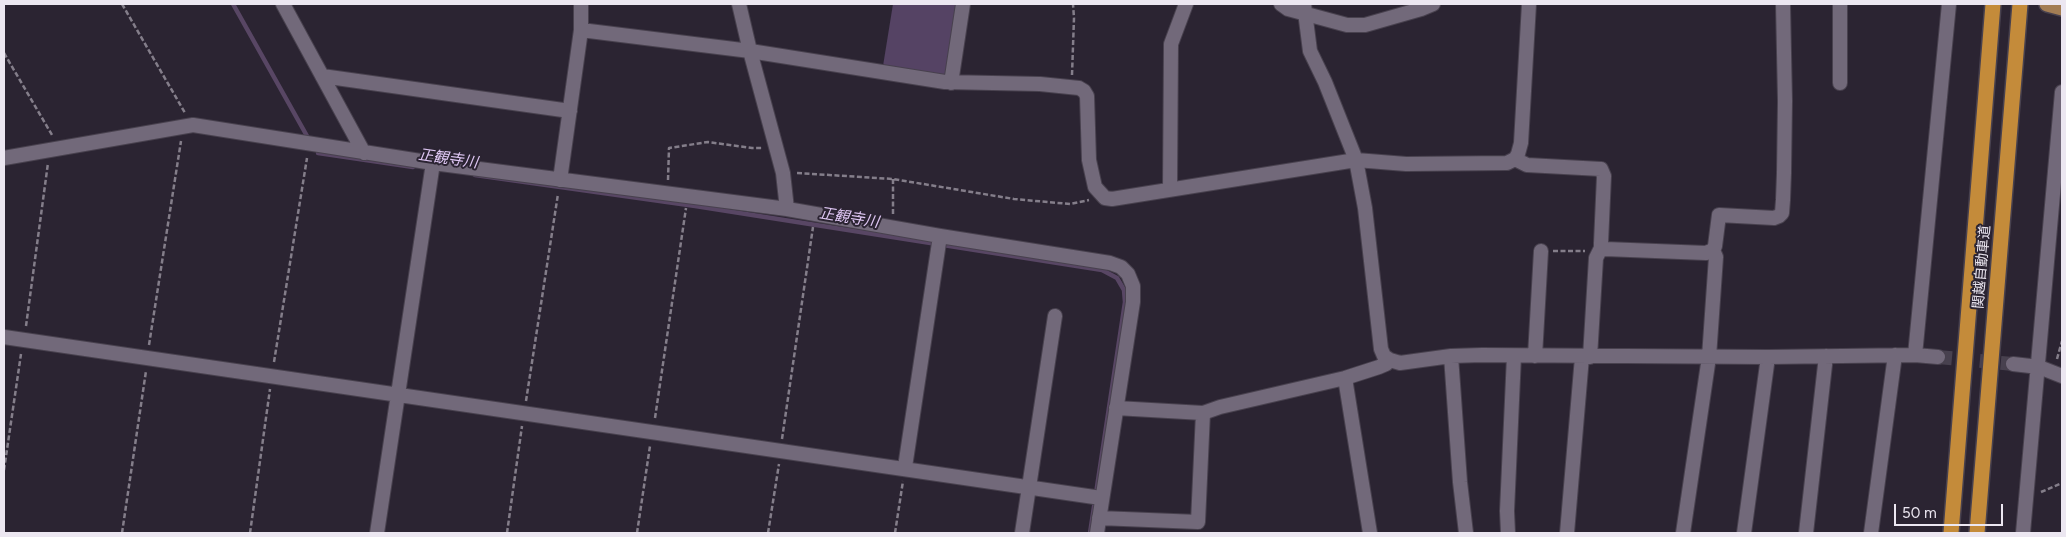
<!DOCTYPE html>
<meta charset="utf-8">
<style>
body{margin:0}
#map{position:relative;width:2066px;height:537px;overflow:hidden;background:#2b2432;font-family:Figtree,sans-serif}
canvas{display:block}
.frame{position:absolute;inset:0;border:5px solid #ece7f1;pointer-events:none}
.scale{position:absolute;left:1894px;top:504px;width:109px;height:22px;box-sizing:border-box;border:2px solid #ece7f1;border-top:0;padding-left:6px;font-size:15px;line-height:18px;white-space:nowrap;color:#ece7f1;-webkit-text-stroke:4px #2b2432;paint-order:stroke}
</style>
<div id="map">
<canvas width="2066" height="537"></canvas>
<div class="frame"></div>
<div class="scale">50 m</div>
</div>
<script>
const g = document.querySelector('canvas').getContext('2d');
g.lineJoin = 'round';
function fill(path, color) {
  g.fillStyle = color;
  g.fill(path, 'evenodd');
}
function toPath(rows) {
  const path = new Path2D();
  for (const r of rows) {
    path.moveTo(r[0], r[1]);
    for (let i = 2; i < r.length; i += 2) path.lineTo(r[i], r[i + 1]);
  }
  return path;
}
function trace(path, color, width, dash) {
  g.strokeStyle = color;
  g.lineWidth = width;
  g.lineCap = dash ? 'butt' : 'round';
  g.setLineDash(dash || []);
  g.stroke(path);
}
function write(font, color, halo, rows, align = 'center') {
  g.font = font + ' Figtree,"Noto Sans JP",sans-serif';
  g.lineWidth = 4;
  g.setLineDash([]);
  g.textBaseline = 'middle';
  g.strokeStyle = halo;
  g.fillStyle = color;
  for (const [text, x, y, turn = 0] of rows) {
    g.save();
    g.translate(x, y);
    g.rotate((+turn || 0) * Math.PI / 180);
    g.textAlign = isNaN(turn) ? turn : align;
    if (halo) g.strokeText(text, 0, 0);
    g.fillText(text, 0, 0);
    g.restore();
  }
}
fill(toPath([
 [893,4,958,4,949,73,943,76,883,66]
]), '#554364');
trace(toPath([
 [233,4,307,136],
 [318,153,413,167],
 [475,175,695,206,1102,270,1117,278,1124,290,1125,302,1090,533]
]), '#584664', 4.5);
trace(toPath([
 [1938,357,2013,364]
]), '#48414f', 14, [14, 7]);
const minor = toPath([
 [283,4,364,153],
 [581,4,581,30,750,51,945,82,1040,84,1079,88,1084,91,1087,96,1089,160,1095,187,1105,198,1112,199,1356,160,1406,164,1507,163,1515,159,1518,154,1521,143,1529,4],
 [739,4,750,51,783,173,787,209],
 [1281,4,1288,9,1347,25,1365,25,1421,9,1433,4],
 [1304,4,1310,51,1325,82,1356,160,1365,208,1381,349,1384,356,1390,360,1400,363,1451,356,1482,355,1768,357,1915,355,1938,357],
 [1840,4,1840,83],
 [322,76,570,111],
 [951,83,963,4],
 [4,158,193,125,433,163,787,209,940,236,1110,263,1121,267,1128,274,1133,286,1133,302,1097,533],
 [1515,159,1527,165,1601,169,1604,176,1601,243,1601,248,1605,249,1706,253,1713,250,1715,246,1719,215,1774,218,1779,216,1782,213,1783,200,1784,173,1785,101,1783,4],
 [560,180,581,30],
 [1170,189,1171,44,1186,4],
 [4,337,1101,498],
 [1915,355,1949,4],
 [1451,356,1460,482,1466,533],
 [1535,356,1541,251],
 [1590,357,1596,258,1601,248],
 [2013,364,2039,367,2062,376],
 [1345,378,1370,533],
 [1116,408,1203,413,1220,407,1345,378,1379,367,1386,364,1390,360],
 [905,467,940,236],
 [1099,518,1198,522,1203,413],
 [377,533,433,163],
 [1022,533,1055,316],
 [1508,533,1507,511,1514,356],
 [1567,533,1582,357],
 [1683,533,1709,357,1716,257,1713,250],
 [1744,533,1768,357],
 [1806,533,1826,356],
 [1871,533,1895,355],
 [2023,533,2062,92]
]);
const major = toPath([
 [2047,4,2062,8]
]);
const highway = toPath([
 [1951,533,1993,4],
 [1977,533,2020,4]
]);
trace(minor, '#48414e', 16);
trace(major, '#48414e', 18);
trace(highway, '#48414e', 18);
trace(toPath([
 [122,4,185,113],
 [4,53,52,135],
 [1072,75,1074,18,1073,4],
 [797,173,893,179,1014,199,1070,204,1089,200],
 [893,179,893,215],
 [668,180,669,148,708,142,752,148,763,148],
 [1553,251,1585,251],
 [26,326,48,163],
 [149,345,181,141],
 [2057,359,2062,341],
 [274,362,307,158],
 [526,401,558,194],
 [655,418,686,208],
 [782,439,813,227],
 [4,470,21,354],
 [2041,492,2062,483],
 [122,533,146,371],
 [250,533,270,389],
 [507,533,522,426],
 [637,533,650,446],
 [768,533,779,464],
 [895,533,903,481]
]), '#847e8a', 2.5, [5, 2.5]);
trace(minor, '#72697a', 14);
trace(major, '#a37d54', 15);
trace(highway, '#c48b3a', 15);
write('14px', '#ece7f1', '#2b2432', [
 ["関越自動車道",1982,267,-85]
]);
write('italic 15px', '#e0c8f5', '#2b2432', [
 ["正観寺川",448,159,8],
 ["正観寺川",849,218,9]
]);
</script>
